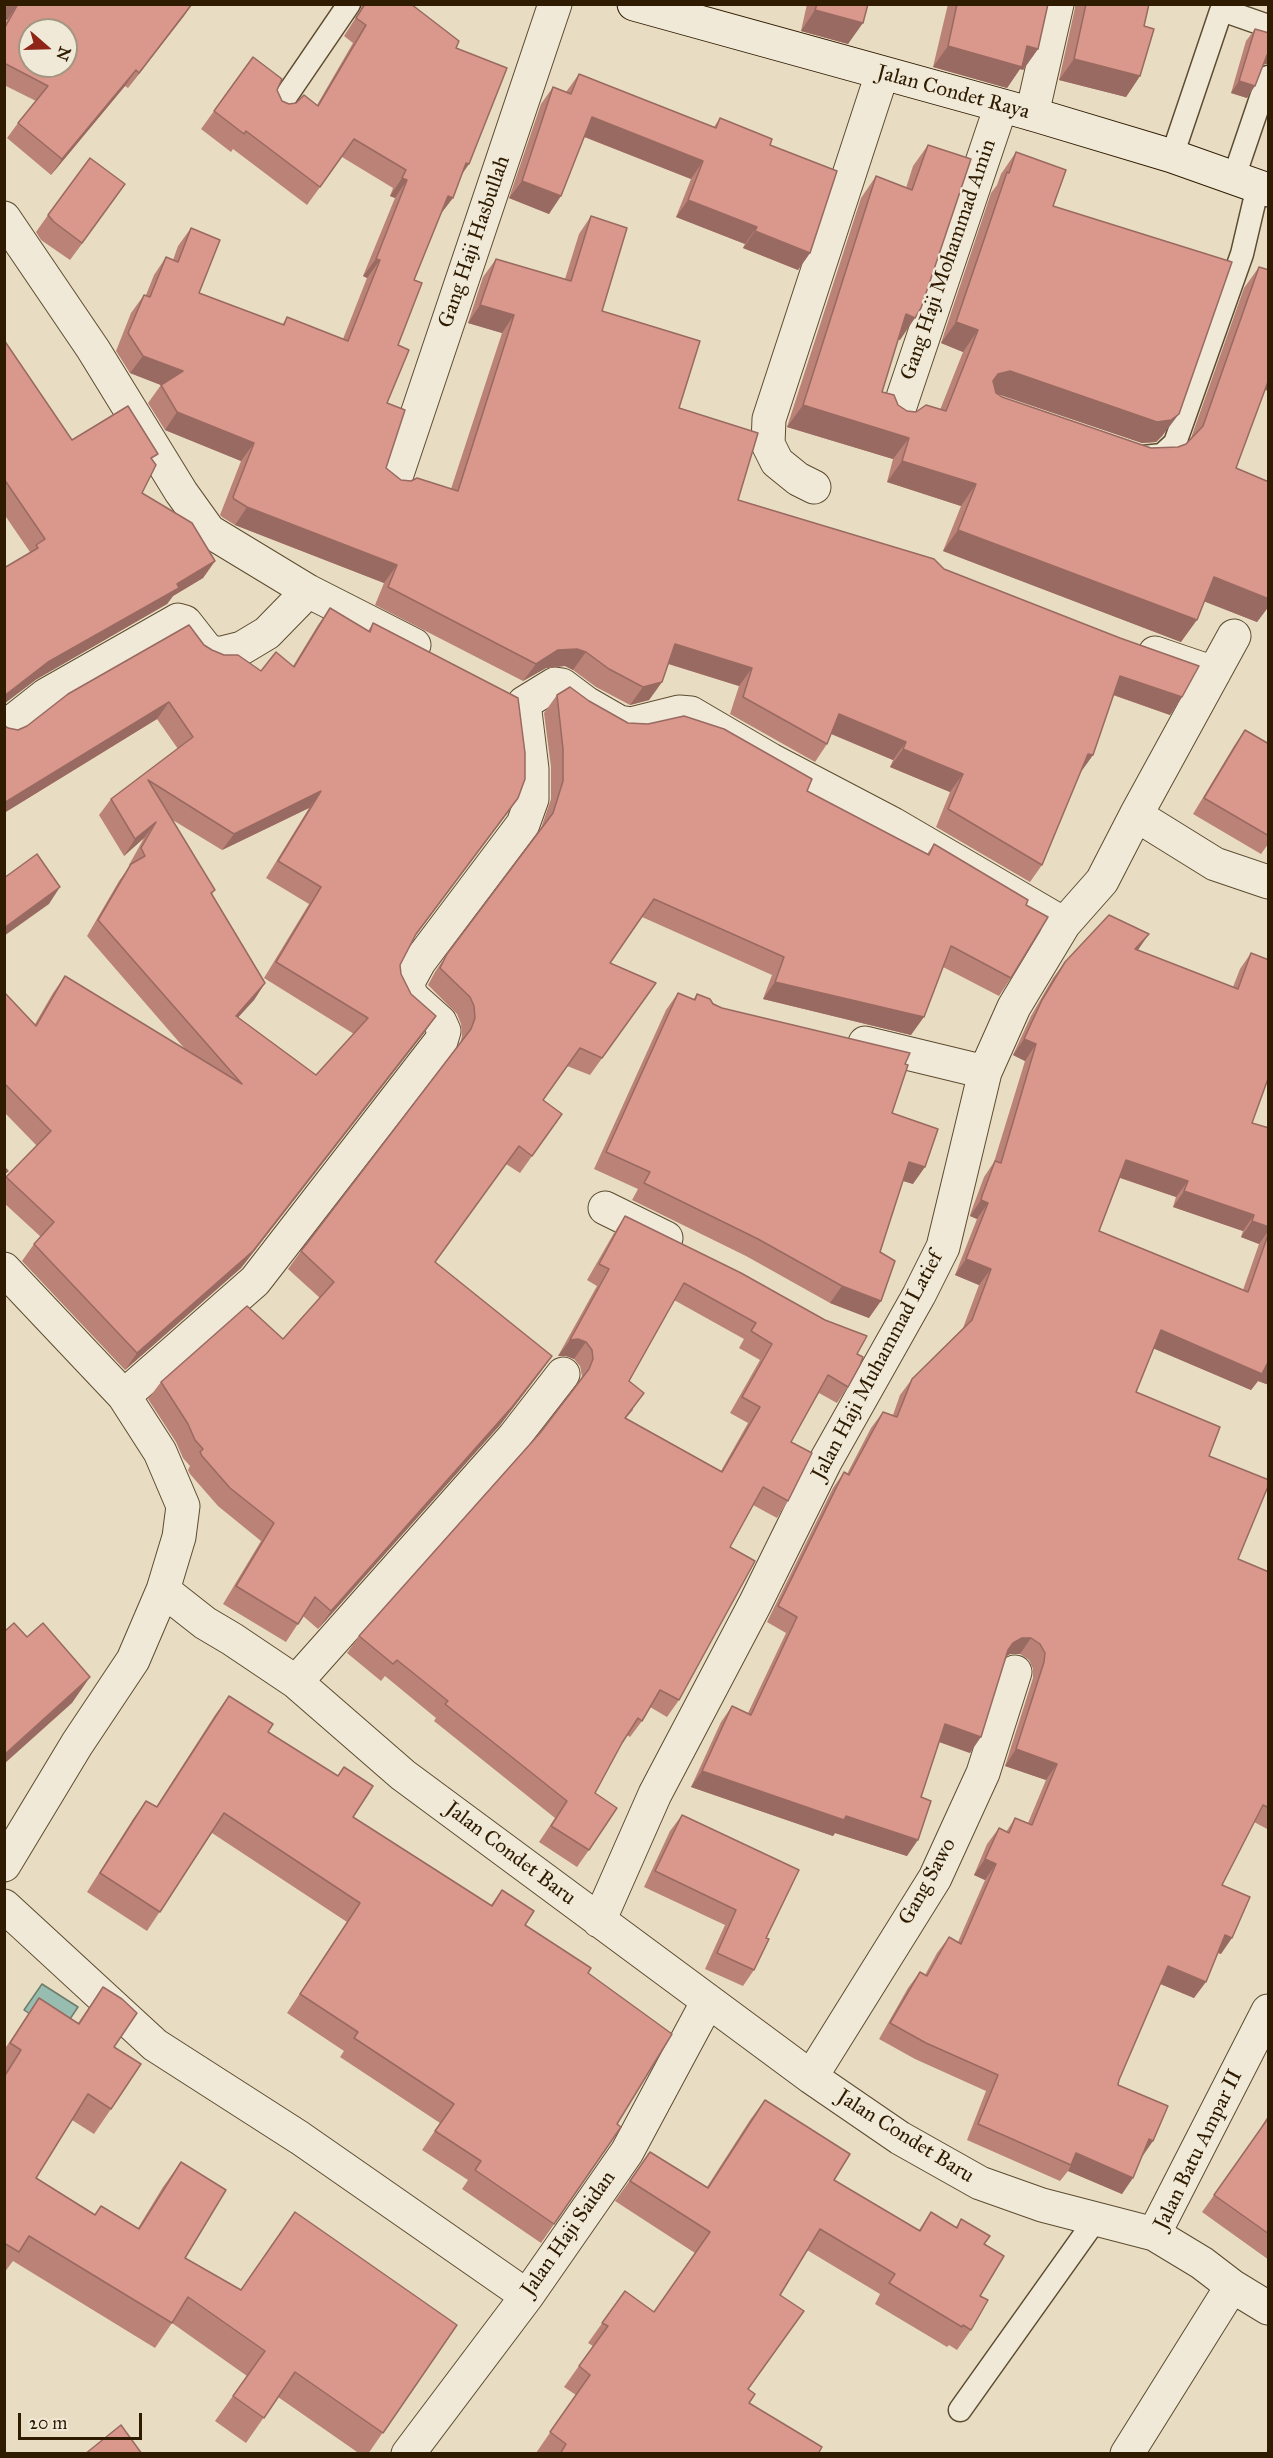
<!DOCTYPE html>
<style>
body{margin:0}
#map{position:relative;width:1273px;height:2458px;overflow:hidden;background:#e8ddc2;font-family:"IM FELL Great Primer",serif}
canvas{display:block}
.frame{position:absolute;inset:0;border:6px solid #2f1b00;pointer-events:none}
.north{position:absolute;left:18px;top:18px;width:60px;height:60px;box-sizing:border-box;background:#f0e9d7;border:2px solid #a39781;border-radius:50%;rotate:110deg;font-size:16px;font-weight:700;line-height:24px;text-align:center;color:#2f1b00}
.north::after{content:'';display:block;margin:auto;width:21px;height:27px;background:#8f2418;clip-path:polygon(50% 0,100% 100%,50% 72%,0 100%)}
.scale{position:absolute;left:18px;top:2413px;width:124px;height:27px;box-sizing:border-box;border:3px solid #2f1b00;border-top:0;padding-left:8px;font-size:18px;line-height:21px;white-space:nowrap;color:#2f1b00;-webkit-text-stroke:4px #f0e9d7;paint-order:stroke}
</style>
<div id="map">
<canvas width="1273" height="2458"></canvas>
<div class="frame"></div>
<div class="north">N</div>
<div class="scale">20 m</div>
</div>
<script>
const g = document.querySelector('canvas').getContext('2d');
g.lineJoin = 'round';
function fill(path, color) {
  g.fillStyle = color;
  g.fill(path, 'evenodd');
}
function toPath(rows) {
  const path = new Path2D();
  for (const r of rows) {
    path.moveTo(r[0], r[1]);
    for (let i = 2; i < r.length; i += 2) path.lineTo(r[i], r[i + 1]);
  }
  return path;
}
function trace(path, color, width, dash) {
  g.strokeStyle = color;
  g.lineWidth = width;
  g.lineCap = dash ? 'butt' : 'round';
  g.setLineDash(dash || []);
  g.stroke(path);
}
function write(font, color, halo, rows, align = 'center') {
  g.font = font + ' "IM FELL Great Primer",serif';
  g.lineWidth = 5;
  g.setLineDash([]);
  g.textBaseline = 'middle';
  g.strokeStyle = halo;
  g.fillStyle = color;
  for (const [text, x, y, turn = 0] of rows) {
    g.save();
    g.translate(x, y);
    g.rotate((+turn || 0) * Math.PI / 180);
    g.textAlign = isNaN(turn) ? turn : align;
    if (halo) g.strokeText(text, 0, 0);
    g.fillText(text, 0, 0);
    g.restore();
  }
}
const water = toPath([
 [42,1984,78,2007,60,2034,24,2010,42,1984]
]);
fill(water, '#97bcb0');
trace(water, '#6d7c6a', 1.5);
const lane = toPath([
 [278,108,349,4],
 [1172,156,1221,11,1225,11,1268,26],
 [1234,177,1268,77],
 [1143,457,1162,455,1175,443,1242,254,1258,186],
 [960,2410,1096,2219]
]);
const street = toPath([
 [1032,114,1057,4],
 [4,218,93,349,181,492,209,531,308,591,414,645],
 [897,415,1001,106],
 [395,480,555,4],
 [814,487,798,479,777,462,768,444,769,419,882,74],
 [1155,653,1214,673],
 [524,703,555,684,562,685,586,703,619,722,631,724,679,712,691,713,771,760,893,824,1064,924],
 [4,728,46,695,178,620,185,622,207,650,218,654,242,648,267,633,308,591],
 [1136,815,1234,636],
 [865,1043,985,1072],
 [605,1208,666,1238],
 [4,1269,124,1396],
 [163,1590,205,1623,232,1639,296,1682,403,1775,811,2077,900,2138,980,2183,1042,2205,1154,2234,1202,2263,1232,2286,1268,2308],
 [296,1682,514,1437,563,1374],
 [4,1865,77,1744,133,1660,163,1590,179,1537,183,1506,160,1452,124,1396,255,1281,441,1041,444,1031,440,1022,412,997,407,984,419,962,523,824,532,799,532,769,524,703],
 [4,1906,155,2045,300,2138,527,2296],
 [599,1921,655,1794,755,1604,825,1462,919,1295,943,1247,985,1072,1014,1007,1064,924,1102,881,1136,815,1215,864,1268,882],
 [811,2077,935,1878,983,1773,1015,1672],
 [1154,2234,1268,2011],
 [408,2454,527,2296,627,2152,708,2001],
 [1127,2454,1232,2286]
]);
const secondary = toPath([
 [634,4,1032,114,1172,156,1268,190]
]);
trace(lane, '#5d4c30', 25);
trace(street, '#5d4c30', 35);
trace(secondary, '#2f1b00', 35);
trace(lane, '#f0e9d7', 22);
trace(street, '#f0e9d7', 33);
trace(secondary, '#f0e9d7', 33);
fill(toPath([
 [4,4,192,4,128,88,125,86,51,175,7,138,18,123,36,101,4,85,4,24,7,20,4,19],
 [362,4,411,4,456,48,469,164,462,174,440,215,414,280,398,345,387,403,386,468,401,480,451,489,502,333,468,323,483,277,496,259,565,279,579,234,591,216,602,311,679,408,738,500,944,569,1182,697,1170,715,1113,695,1093,755,1080,773,1042,865,1030,882,936,827,950,792,890,767,893,760,831,734,827,744,815,762,730,714,739,686,668,664,662,682,649,700,630,705,596,687,573,670,565,666,546,668,523,681,375,605,384,583,235,525,222,517,220,515,241,461,165,430,148,403,161,385,130,373,116,351,131,313,144,295,146,295,154,275,166,257,173,260,178,246,191,228,199,293,282,325,287,317,343,339,367,278,363,276,395,198,390,196,393,188,342,157,307,205,233,149,231,152,201,129,214,111,277,90,282,101,289,104,317,105,353,43,344,36,360,11],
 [807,4,868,4,848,44,801,31],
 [948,4,1048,4,1038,49,1023,70,1020,69,1007,88,933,67],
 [1075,4,1149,4,1144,26,1140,76,1126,97,1059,80,1075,8],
 [1255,29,1265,64,1263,65,1247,98,1231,93,1246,41],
 [579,74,714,127,720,118,770,145,810,253,798,270,743,248,745,244,676,217,691,179,584,137,549,214,509,198,541,104,553,87,566,92],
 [928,145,900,340,898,339,882,392,898,405,907,411,916,412,940,410,963,352,941,343,991,193,997,185,1001,174,1016,152,1053,206,1163,435,1156,442,1142,443,997,394,1002,397,1151,448,1178,447,1186,444,1191,438,1244,288,1259,267,1269,270,1269,391,1265,390,1236,468,1269,482,1269,606,1257,622,1204,601,1181,642,943,551,961,506,887,482,893,459,787,427,861,198,876,176,906,188,913,166],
 [125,184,70,260,41,240,36,232,48,215],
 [4,340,72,440,153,460,142,493,215,561,203,578,173,596,167,604,37,679,30,552,4,514],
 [330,608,368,631,373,623,518,798,414,937,400,965,401,974,411,994,436,1016,424,1033,241,1268,125,1370,22,1261,34,1244,41,1237,4,1203,4,1179,37,1146,4,1112,4,992,35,1024,53,993,65,976,185,1049,87,936,119,881,130,866,129,865,144,838,124,856,99,815,111,799,178,749,157,719,4,813,4,725,8,728,18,730,27,726,204,645,212,650,261,671,293,666,318,625],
 [309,808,266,878,309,904,264,978,354,1034,316,1075,238,1017,254,1000,265,983,212,894,215,890,171,819,222,850],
 [557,695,589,701,628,723,807,791,927,854,934,844,1026,905,1011,978,999,996,943,967,911,1035,763,999,772,975,642,917,610,963,656,983,590,1075,567,1066,543,1100,562,1114,520,1173,506,1164,435,1262,552,1356,539,1374,500,1425,318,1629,303,1616,286,1642,223,1604,261,1541,218,1506,190,1474,188,1470,190,1466,183,1458,176,1442,148,1399,161,1382,283,1339,320,1298,288,1269,301,1251,460,1044,462,1036,461,1024,457,1014,428,985,435,972,447,954,541,828,551,799,551,767,544,713],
 [1245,730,1269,744,1269,843,1261,854,1193,814,1234,746],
 [1138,950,1233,987,1240,969,1251,953,1252,1123,1269,1128,1269,1385,1258,1381,1251,1390,1154,1348,1136,1392,1209,1456,1238,1559,1269,1572,1269,1830,1254,1822,1222,1885,1221,1954,1218,1953,1194,1998,1160,1984,1119,2080,1118,2085,1142,2157,1122,2194,1068,2171,1060,2181,967,2140,986,2091,915,2059,879,2039,908,1988,920,1972,925,1975,937,1953,949,1937,958,1942,985,1880,974,1875,987,1844,999,1828,1006,1832,1015,1818,1028,1823,1046,1780,1005,1766,1033,1678,1033,1669,1029,1660,1020,1654,1010,1654,1007,1656,970,1753,939,1742,921,1797,907,1856,835,1833,833,1836,691,1787,721,1722,732,1706,748,1713,786,1633,767,1622,833,1488,844,1472,847,1474,871,1428,883,1412,893,1415,900,1395,912,1379,963,1328,979,1285,955,1275,977,1219,970,1216,971,1212,984,1177,994,1162,1025,1061,1013,1055,1031,1016,1053,978,1065,962],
 [1120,1178,1176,1197,1173,1207,1243,1231,1241,1237,1259,1244,1243,1290,1099,1231],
 [678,993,693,1000,697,994,722,1008,905,1064,892,1113,913,1184,903,1181,880,1252,869,1318,830,1303,746,1256,632,1200,638,1189,594,1169,666,1010],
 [625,1216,857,1354,848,1387,837,1403,819,1393,791,1442,788,1501,777,1518,753,1505,730,1547,679,1700,667,1717,650,1707,642,1721,630,1737,627,1735,622,1743,595,1793,589,1850,577,1867,539,1842,555,1818,434,1721,436,1718,385,1676,381,1681,347,1653,359,1636,540,1433,579,1382,582,1376,580,1366,574,1359,566,1356,558,1356,597,1286,587,1280,614,1233],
 [674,1300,744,1339,739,1348,760,1360,730,1413,748,1423,721,1471,626,1418,633,1410,629,1381],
 [229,1696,268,1732,353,1817,491,1905,502,1890,525,1925,588,1973,617,2124,621,2127,541,2243,462,2189,468,2180,422,2150,440,2123,340,2057,344,2051,287,2013,347,1922,212,1833,147,1931,87,1892,133,1819,146,1801,156,1807,215,1715],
 [682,1815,766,1938,754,1970,743,1986,705,1969,725,1925,644,1887,670,1831],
 [103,1987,114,2047,111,2109,94,2134,72,2120,36,2178,95,2214,101,2206,138,2228,163,2187,181,2162,185,2258,240,2290,457,2325,368,2454,360,2454,278,2397,246,2443,215,2421,247,2376,172,2323,155,2348,13,2261,4,2273,4,2050,39,1998,78,2023],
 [765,2100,834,2180,919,2230,931,2212,956,2227,961,2219,984,2244,980,2296,971,2330,957,2350,949,2345,947,2347,875,2304,880,2294,807,2250,780,2295,748,2389,749,2403,818,2454,537,2454,536,2453,576,2395,564,2387,593,2346,588,2343,625,2291,654,2312,695,2253,615,2201,650,2152,707,2187,750,2120],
 [1269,2114,1269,2260,1202,2212,1254,2139]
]), '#bb8278');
fill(toPath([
 [8,4,18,4,7,20,4,19,4,10],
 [192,4,184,16,128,88,139,73],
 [815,10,863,23,848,44,801,31],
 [948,46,1027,46,1038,49,1023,70,1020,69,1007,88,933,67],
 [1267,55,1269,55,1269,64,1265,64,1259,67],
 [1074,59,1140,76,1126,97,1059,80],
 [136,70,125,86,51,175,62,159],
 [1239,81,1255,86,1247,98,1231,93],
 [592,117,703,161,691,179,580,135],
 [466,163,469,164,457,181],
 [402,178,407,180,395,198,390,196],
 [522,181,561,196,549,214,509,198],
 [125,184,113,201,70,260,82,243],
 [448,196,453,198,440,215],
 [688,200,757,227,745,244,676,217],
 [755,231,810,253,798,270,743,248],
 [376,259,380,260,367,278,363,276],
 [480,305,514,315,502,333,468,323],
 [906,314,915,318,900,340,891,336],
 [956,322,978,330,963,352,941,343],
 [143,356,183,371,171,389,130,373],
 [1010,371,1179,414,1163,435,1156,442,1142,443,995,393,983,396,998,374],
 [1269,373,1269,391,1258,387],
 [803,405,909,438,893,459,787,427],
 [177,412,254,443,241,461,165,430],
 [902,461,976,484,961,506,887,482],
 [247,507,397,565,384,583,235,525],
 [958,530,1197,620,1181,642,943,551],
 [215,561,203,578,173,596,167,604,37,679,4,704,4,696,48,662],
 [1214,577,1269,599,1269,606,1257,622,1198,599],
 [675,644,752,668,739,686,663,662],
 [577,649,586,652,573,670,565,666,546,668,523,681,536,664,558,650],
 [1120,676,1182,697,1170,715,1108,693],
 [662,682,649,700,630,705,643,687],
 [169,702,157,719,4,813,4,803],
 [839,714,906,742,893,760,827,732],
 [903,749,963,774,950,792,890,767],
 [1088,754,1093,755,1080,773,1075,772],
 [321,791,309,808,222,850,234,834],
 [518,798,506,815,404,951,416,934],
 [156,822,144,838,124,856,135,839],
 [60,887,49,904,4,936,4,928],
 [1149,934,1138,950,1135,949],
 [775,982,924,1017,911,1035,763,999],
 [265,983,254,1000,224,1033,236,1016],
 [436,1016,424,1033,241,1268,125,1370,137,1353],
 [1024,1039,1036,1044,1025,1061,1013,1055],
 [1126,1160,1188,1181,1176,1197,1115,1176],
 [909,1162,925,1167,913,1184,897,1179],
 [1184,1191,1254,1215,1243,1231,1173,1207],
 [981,1200,988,1203,977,1219,970,1216],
 [1252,1221,1269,1227,1269,1230,1259,1244,1241,1237],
 [966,1259,991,1269,979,1285,955,1275],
 [842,1286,881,1301,869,1318,830,1303],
 [1161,1330,1269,1365,1269,1385,1258,1381,1251,1390,1150,1347],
 [578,1339,586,1342,574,1359,566,1356,558,1356,570,1340],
 [552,1356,539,1374,500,1425,318,1629,331,1611],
 [1022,1638,1031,1638,1020,1654,1010,1654,1002,1659,1013,1643],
 [90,1677,72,1703,4,1764,4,1755],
 [945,1724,981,1737,970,1753,934,1740],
 [1016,1749,1057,1764,1046,1780,1005,1766],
 [702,1771,846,1816,918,1840,907,1856,835,1833,833,1836,691,1787],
 [985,1859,996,1864,985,1880,974,1875],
 [1225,1935,1232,1938,1221,1954,1214,1951],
 [1168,1966,1206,1982,1194,1998,1156,1982],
 [1149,2139,1153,2141,1142,2157],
 [1076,2153,1133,2178,1122,2194,1068,2171,1071,2165]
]), '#996a61');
const building = toPath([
 [18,4,192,4,139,73,136,70,62,159,18,123,48,86,4,63,4,29,18,4],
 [30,30,66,30,66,66,30,66,30,30],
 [365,4,411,4,459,41,456,48,507,68,469,164,466,163,453,198,448,196,414,280,422,283,398,345,409,350,387,403,405,410,386,468,401,480,411,481,417,478,458,491,514,315,480,305,496,259,571,281,591,216,627,228,602,311,700,341,679,408,758,433,738,500,934,559,944,569,1120,638,1199,666,1182,697,1120,676,1093,755,1088,754,1042,865,948,809,963,774,903,749,906,742,839,714,827,744,743,697,752,668,675,644,662,682,643,687,609,669,586,652,577,649,558,650,536,664,388,587,397,565,247,507,234,499,233,497,254,443,177,412,161,385,183,371,143,356,128,333,144,295,150,297,166,257,178,262,191,228,220,240,199,293,284,325,287,317,348,341,380,260,376,259,407,180,402,178,406,170,354,139,320,187,246,131,244,134,214,111,253,57,282,79,277,90,282,101,289,104,296,103,304,95,318,106,366,25,356,18,365,4],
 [817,4,868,4,863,23,815,10,817,4],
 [957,4,1048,4,1038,49,1027,46,1022,67,948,46,957,4],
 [1086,4,1149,4,1144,26,1154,29,1140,76,1074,59,1086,4],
 [1255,29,1269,33,1269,55,1267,55,1255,86,1239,81,1255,29],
 [579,74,716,128,720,118,772,139,770,145,837,171,810,253,755,231,757,227,688,200,703,161,592,117,561,196,522,181,553,87,571,94,579,74],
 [928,145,971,159,921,308,915,318,906,314,882,392,894,395,898,405,907,411,916,412,926,405,946,411,978,330,956,322,1007,172,1009,173,1016,152,1066,170,1053,206,1232,262,1179,414,1171,420,1157,422,1010,371,998,374,993,381,996,393,1002,397,1151,448,1178,447,1186,444,1203,426,1259,267,1269,270,1269,379,1236,468,1269,482,1269,599,1214,577,1197,620,958,530,976,484,902,461,909,438,803,405,876,176,912,190,928,145],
 [90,158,125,184,82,243,54,222,48,215,90,158],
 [4,340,72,440,128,406,158,454,151,458,156,465,142,493,192,523,215,561,177,584,179,588,48,662,4,696,4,568,38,548,36,545,45,539,4,479,4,340],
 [330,608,370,632,373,623,518,698,525,753,525,779,518,798,416,934,400,965,401,974,411,994,436,1016,253,1251,137,1353,34,1244,54,1222,6,1177,51,1131,4,1083,4,992,36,1026,65,976,242,1084,98,920,131,864,145,856,141,848,156,822,135,839,111,799,193,737,169,702,4,803,4,725,8,728,18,730,27,726,68,694,189,625,204,645,212,650,224,655,238,655,261,671,276,652,294,667,330,608],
 [148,780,234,834,321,791,278,861,321,887,276,962,368,1018,316,1075,236,1016,265,983,211,893,215,890,148,780],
 [570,687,589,701,628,723,648,724,684,716,724,729,812,779,807,791,929,855,934,844,1028,900,1026,905,1048,917,1011,978,951,946,924,1017,775,982,784,957,654,899,610,963,656,983,602,1058,580,1048,543,1100,562,1114,532,1156,519,1146,435,1262,552,1356,512,1407,331,1611,315,1597,298,1624,236,1586,274,1523,230,1488,202,1456,200,1452,203,1449,195,1440,188,1424,161,1382,247,1306,283,1339,334,1282,301,1251,471,1029,475,1018,474,1006,470,997,440,968,447,954,553,813,563,781,563,749,557,695,570,687],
 [1245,730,1269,744,1269,836,1204,798,1245,730],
 [37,854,60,887,4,928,4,878,37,854],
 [1109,915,1149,934,1135,949,1238,989,1251,953,1269,960,1269,1076,1252,1123,1269,1128,1269,1227,1252,1221,1254,1215,1184,1191,1188,1181,1126,1160,1099,1231,1248,1292,1269,1232,1269,1365,1267,1364,1262,1374,1161,1330,1136,1392,1220,1427,1209,1456,1269,1480,1269,1484,1238,1559,1269,1572,1269,1808,1263,1805,1222,1885,1250,1897,1232,1938,1225,1935,1206,1982,1168,1966,1119,2080,1118,2085,1168,2106,1153,2141,1149,2139,1133,2178,1076,2153,1071,2165,978,2124,998,2075,926,2043,890,2023,920,1972,927,1976,949,1937,961,1944,996,1864,985,1859,999,1828,1009,1833,1015,1818,1032,1825,1057,1764,1016,1749,1044,1662,1045,1653,1040,1644,1031,1638,1022,1638,1013,1643,1008,1650,981,1737,945,1724,921,1797,931,1801,918,1840,846,1816,844,1820,702,1771,732,1706,751,1715,797,1617,778,1606,844,1472,849,1475,883,1412,897,1417,912,1379,972,1320,991,1269,966,1259,988,1203,981,1200,982,1196,995,1161,1001,1163,1036,1044,1024,1039,1042,1000,1065,962,1109,915],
 [678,993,695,1000,697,994,710,999,713,1004,722,1008,910,1053,905,1064,908,1065,892,1113,938,1129,925,1167,909,1162,880,1252,895,1261,881,1301,842,1286,758,1239,644,1183,650,1172,606,1152,678,993],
 [4,1167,8,1171,4,1174,4,1167],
 [625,1216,741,1273,825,1320,867,1336,857,1354,863,1357,860,1365,848,1387,828,1375,791,1442,812,1453,788,1501,763,1487,730,1547,755,1561,679,1700,660,1690,642,1721,638,1718,622,1743,595,1793,617,1808,589,1850,551,1826,567,1801,445,1704,448,1701,397,1660,393,1664,359,1636,540,1433,589,1369,593,1359,592,1350,586,1342,578,1339,570,1340,609,1269,599,1264,625,1216],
 [684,1283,756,1323,751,1331,772,1344,742,1397,760,1407,722,1472,625,1418,644,1393,629,1381,684,1283],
 [14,1623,27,1637,43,1623,90,1677,4,1755,4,1630,5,1631,14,1623],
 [229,1696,273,1724,268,1732,338,1776,344,1767,373,1786,353,1817,492,1906,502,1890,534,1911,525,1925,591,1968,588,1973,672,2034,617,2124,621,2127,554,2224,475,2170,481,2161,435,2131,454,2104,354,2038,358,2032,300,1994,360,1903,224,1813,160,1912,100,1873,146,1801,157,1807,229,1696],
 [682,1815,799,1870,766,1938,769,1939,754,1970,717,1953,736,1910,655,1871,682,1815],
 [103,1987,122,1999,137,2013,114,2047,141,2064,111,2109,88,2094,36,2178,95,2215,101,2206,139,2229,181,2162,226,2190,185,2258,241,2290,295,2212,457,2325,383,2433,295,2372,264,2418,233,2396,265,2351,188,2297,172,2323,29,2236,19,2252,4,2243,4,2077,21,2050,10,2043,39,1998,79,2024,103,1987],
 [765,2100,850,2154,834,2180,920,2231,931,2212,957,2228,961,2219,990,2236,984,2244,1004,2256,980,2296,988,2300,971,2330,963,2325,962,2327,889,2283,895,2274,820,2229,780,2295,804,2311,748,2389,755,2394,749,2403,822,2447,818,2454,560,2454,566,2444,550,2432,590,2375,579,2366,608,2326,602,2323,625,2291,654,2312,710,2232,630,2181,650,2152,708,2188,765,2100],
 [1269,2117,1269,2234,1214,2195,1269,2117],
 [121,2425,142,2454,85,2454,121,2425]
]);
fill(building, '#da978b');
trace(building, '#996a61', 1.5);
write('21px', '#2f1b00', '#f0e9d7', [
 ["Jalan Condet Raya",953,93,15],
 ["Gang Haji Hasbullah",475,242,-71],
 ["Gang Haji Mohammad Amin",949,260,-71],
 ["Jalan Haji Muhammad Latief",878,1366,-62],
 ["Jalan Condet Baru",510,1854,37],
 ["Gang Sawo",928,1882,-61],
 ["Jalan Condet Baru",905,2137,32],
 ["Jalan Batu Ampar II",1199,2150,-64],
 ["Jalan Haji Saidan",569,2234,-55]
]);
</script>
